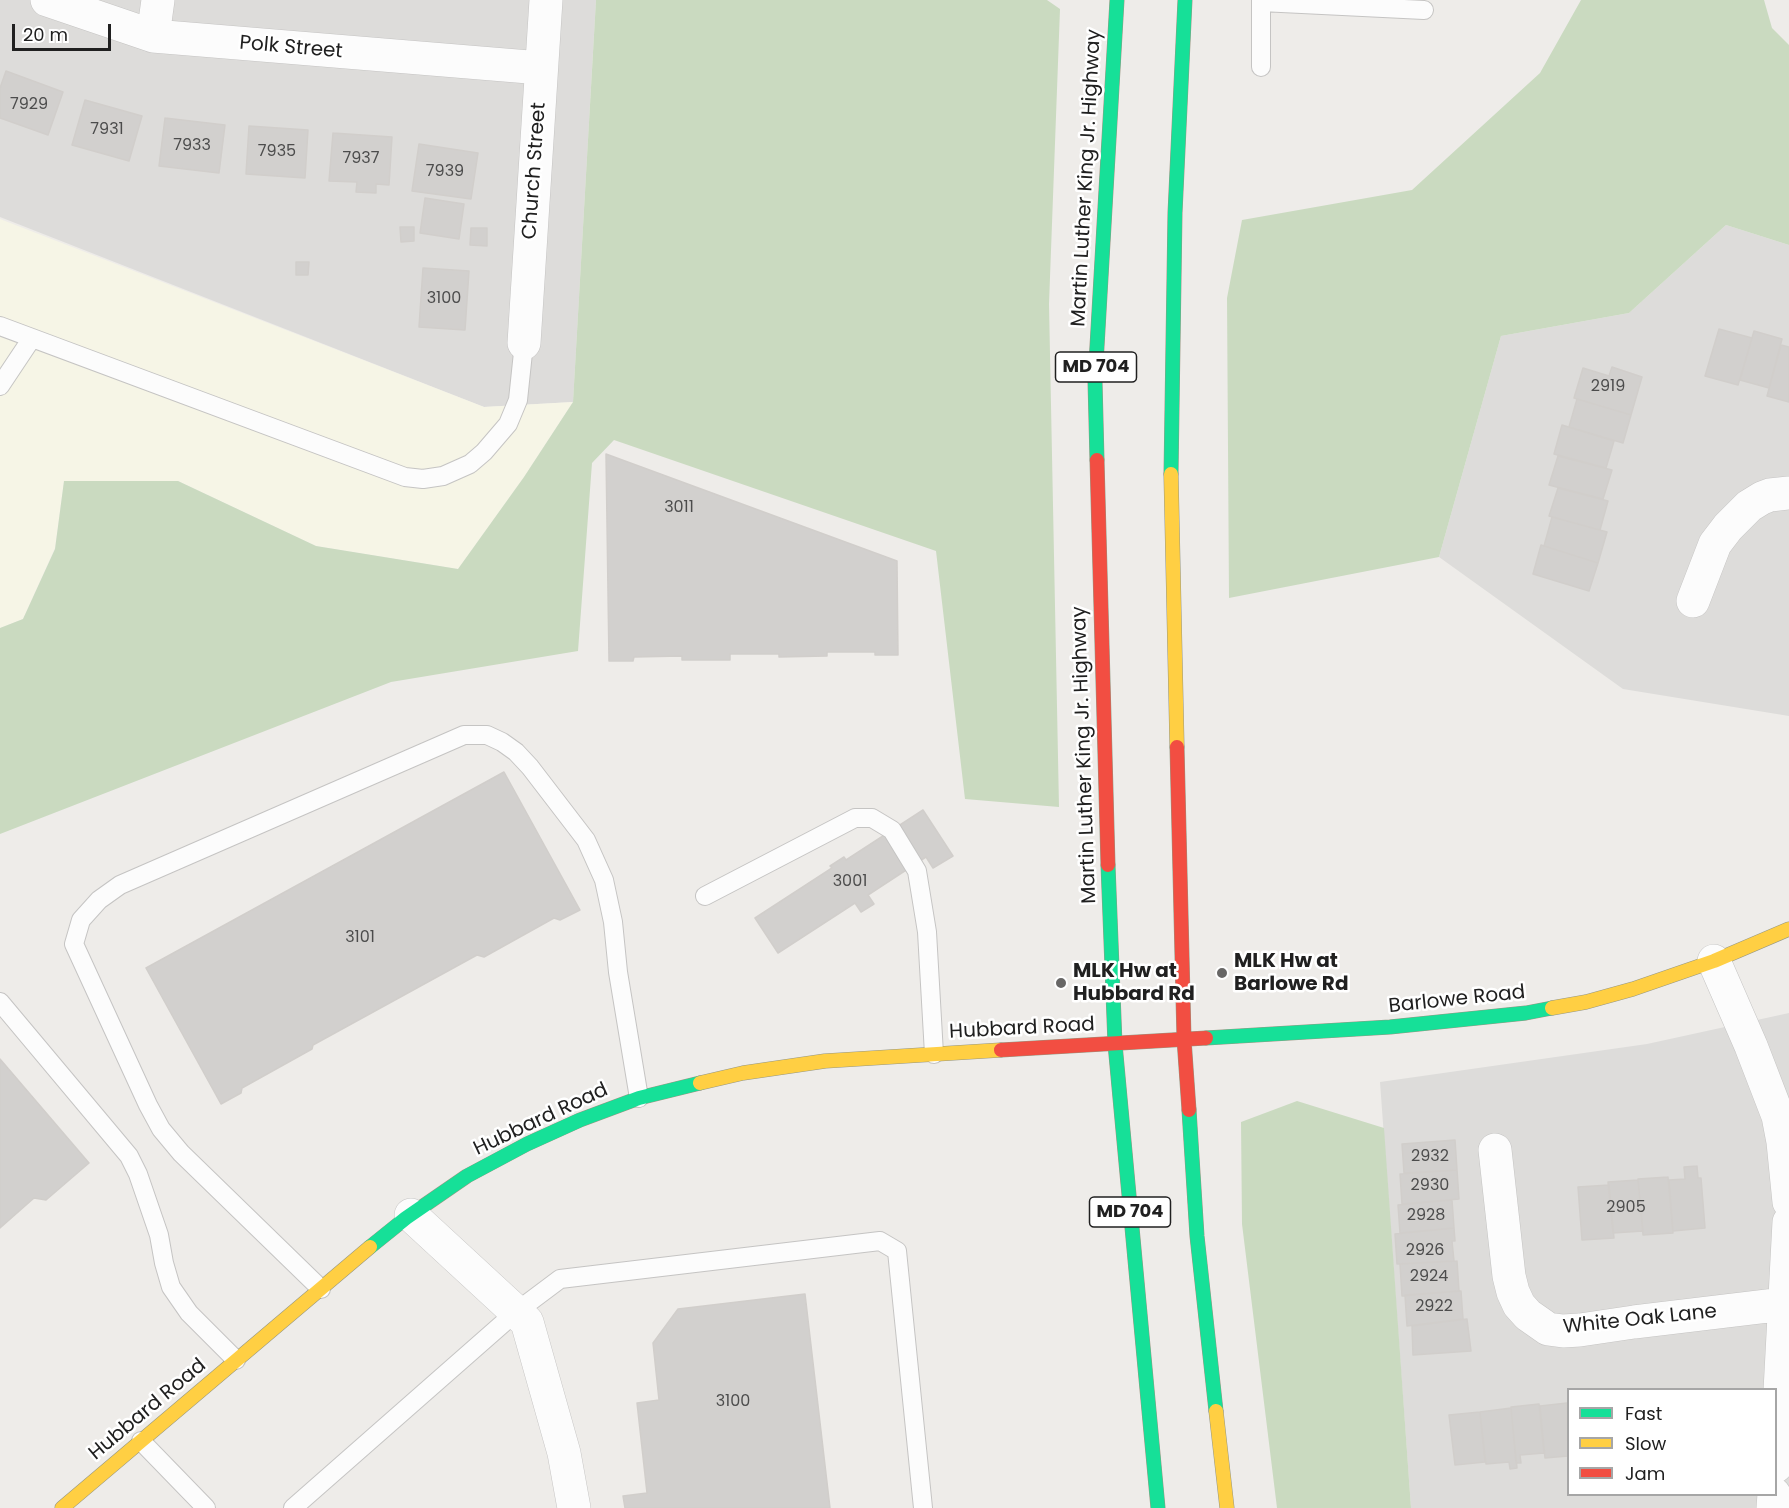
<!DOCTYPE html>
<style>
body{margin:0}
#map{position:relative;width:1789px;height:1508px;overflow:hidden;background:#eeece9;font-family:Poppins,sans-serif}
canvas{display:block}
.legend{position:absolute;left:1567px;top:1388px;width:210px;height:108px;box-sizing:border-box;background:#fff;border:2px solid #a6a6a6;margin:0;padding:8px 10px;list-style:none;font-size:18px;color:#202020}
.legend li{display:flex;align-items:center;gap:12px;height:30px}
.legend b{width:30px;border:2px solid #a6a6a6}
.scale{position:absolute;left:12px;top:24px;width:99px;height:27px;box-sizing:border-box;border:3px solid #202020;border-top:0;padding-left:8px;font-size:18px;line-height:21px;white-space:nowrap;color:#202020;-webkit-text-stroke:4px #fff;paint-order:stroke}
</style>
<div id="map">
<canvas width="1789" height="1508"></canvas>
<ul class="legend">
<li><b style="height:8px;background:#16e098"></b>Fast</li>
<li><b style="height:8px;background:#ffcf43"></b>Slow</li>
<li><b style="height:8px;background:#f24e42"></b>Jam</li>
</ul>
<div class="scale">20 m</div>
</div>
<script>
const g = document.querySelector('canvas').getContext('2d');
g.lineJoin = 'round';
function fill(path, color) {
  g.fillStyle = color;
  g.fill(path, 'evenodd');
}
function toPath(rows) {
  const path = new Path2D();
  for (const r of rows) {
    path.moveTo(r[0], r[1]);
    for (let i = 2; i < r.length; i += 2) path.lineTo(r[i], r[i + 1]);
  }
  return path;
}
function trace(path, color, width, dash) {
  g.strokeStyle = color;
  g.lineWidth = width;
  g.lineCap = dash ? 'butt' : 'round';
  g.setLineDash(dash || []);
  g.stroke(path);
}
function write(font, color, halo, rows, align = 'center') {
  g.font = font + ' Poppins,sans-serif';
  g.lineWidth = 5;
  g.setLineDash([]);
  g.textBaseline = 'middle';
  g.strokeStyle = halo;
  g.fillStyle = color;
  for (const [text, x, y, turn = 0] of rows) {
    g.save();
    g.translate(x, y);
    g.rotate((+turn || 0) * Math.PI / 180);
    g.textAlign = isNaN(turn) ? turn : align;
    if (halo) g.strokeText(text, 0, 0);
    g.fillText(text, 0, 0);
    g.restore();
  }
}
fill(toPath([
 [0,0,596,0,573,402,484,407,0,217],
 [1726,225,1789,245,1789,716,1623,689,1439,557,1501,336,1629,313],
 [1789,1013,1789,1508,1411,1508,1380,1082,1647,1044],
 [1568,1390,1776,1390,1776,1494,1568,1494]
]), '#dddcda');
fill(toPath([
 [0,219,484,407,573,402,524,477,458,569,316,546,178,481,64,481,55,548,23,619,0,628]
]), '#f6f5e6');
fill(toPath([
 [596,0,1047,0,1060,9,1049,304,1059,807,965,799,936,551,614,440,592,463,578,651,391,682,0,834,0,628,23,619,55,549,64,481,178,481,316,546,458,569,524,477,573,402],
 [1581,0,1764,0,1772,28,1789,45,1789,245,1726,225,1629,313,1501,336,1439,557,1229,598,1227,298,1242,220,1412,190,1540,73],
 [1297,1101,1384,1128,1411,1508,1277,1508,1242,1224,1241,1122]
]), '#cadac0');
const building = toPath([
 [6,71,63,92,48,135,0,118,0,88,6,71],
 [85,100,142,116,129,161,72,145,85,100],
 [165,118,225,125,219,173,159,166,165,118],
 [249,126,308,130,305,178,246,174,249,126],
 [333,133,392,137,389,185,376,184,376,193,356,192,357,182,329,181,333,133],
 [419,144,478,153,471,199,412,191,419,144],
 [425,198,464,204,459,239,420,233,425,198],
 [400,227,414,227,414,241,401,242,400,227],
 [471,228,487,228,487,246,470,245,471,228],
 [296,262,309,262,308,275,296,275,296,262],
 [423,268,469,271,465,330,419,327,423,268],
 [1719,329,1752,338,1738,385,1705,376,1719,329],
 [1754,331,1782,339,1769,388,1740,380,1754,331],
 [1781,345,1789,347,1789,402,1767,396,1781,345],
 [1612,367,1642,377,1631,415,1574,398,1583,368,1609,376,1612,367],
 [1577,399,1631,415,1623,443,1569,427,1577,399],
 [1562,425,1614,441,1606,468,1554,454,1562,425],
 [606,454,897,561,898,655,875,655,875,652,827,652,827,656,779,657,779,654,730,654,730,660,682,660,682,656,634,657,633,661,609,661,606,454],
 [1558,456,1612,470,1603,499,1549,485,1558,456],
 [1558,488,1608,501,1600,530,1549,516,1558,488],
 [1552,517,1607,532,1598,563,1544,546,1552,517],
 [1541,545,1598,563,1589,591,1533,574,1541,545],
 [504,772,580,910,560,920,554,918,484,957,477,955,313,1045,312,1049,242,1088,241,1093,221,1104,146,968,504,772],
 [923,810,953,856,933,868,926,857,868,895,874,904,861,912,855,903,778,953,755,918,832,868,830,866,844,857,846,860,923,810],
 [0,1059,89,1163,46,1200,34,1198,0,1228,0,1059],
 [1455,1140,1457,1170,1404,1173,1402,1144,1455,1140],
 [1697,1166,1698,1178,1701,1178,1705,1228,1673,1231,1669,1180,1685,1179,1684,1167,1697,1166],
 [1457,1170,1459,1199,1402,1204,1400,1174,1457,1170],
 [1668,1177,1673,1233,1643,1235,1638,1179,1668,1177],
 [1638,1180,1643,1231,1613,1233,1608,1182,1638,1180],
 [1609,1185,1614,1238,1582,1240,1578,1187,1609,1185],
 [1452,1200,1454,1228,1400,1233,1398,1205,1452,1200],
 [1454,1228,1455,1241,1452,1241,1454,1261,1397,1264,1395,1234,1454,1228],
 [1457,1261,1459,1291,1402,1296,1400,1264,1457,1261],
 [1461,1291,1463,1319,1407,1326,1405,1295,1461,1291],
 [805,1294,830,1508,625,1508,623,1496,647,1493,637,1403,659,1400,653,1343,678,1309,805,1294],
 [1467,1319,1471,1351,1413,1355,1412,1326,1467,1319],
 [1567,1403,1568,1456,1545,1458,1540,1406,1567,1403],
 [1539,1404,1544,1453,1520,1455,1521,1463,1516,1463,1511,1407,1539,1404],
 [1511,1408,1517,1468,1510,1469,1509,1462,1486,1464,1480,1412,1511,1408],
 [1480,1412,1485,1462,1455,1465,1449,1415,1480,1412]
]);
fill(building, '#d2d0ce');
trace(building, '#d1cecb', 1.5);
const lane = toPath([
 [1261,0,1261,67],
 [1261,2,1424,10],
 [0,326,405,477,423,479,443,476,470,464,484,452,508,424,518,400,524,343],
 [0,386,32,338],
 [705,896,855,818,872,818,892,830,917,871,927,932,934,1054],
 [0,1002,129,1156,138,1174,159,1235,164,1263,171,1287,189,1313,236,1360],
 [321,1289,181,1153,161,1129,148,1105,74,944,81,920,99,900,120,885,464,735,487,735,502,742,516,752,530,767,586,840,604,880,613,922,618,972,639,1098],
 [141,1441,206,1508],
 [293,1508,516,1312,560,1279,880,1241,897,1251,923,1508]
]);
const street = toPath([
 [47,0,153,36,541,68],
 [153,36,158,0],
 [524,343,546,0],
 [1693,601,1715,544,1728,527,1749,506,1762,498,1770,495,1789,493],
 [1714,961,1751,1046,1778,1116,1783,1142,1789,1202],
 [1495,1150,1509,1276,1513,1292,1519,1305,1528,1315,1548,1329,1563,1331,1580,1330,1634,1322,1784,1304],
 [411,1215,527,1322,564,1453,574,1508],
 [1776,1466,1789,1222],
 [1773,1508,1774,1494]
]);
const fast = toPath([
 [1097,460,1095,381,1117,0],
 [1171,474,1175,213,1185,0],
 [1108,865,1115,1044,1158,1508],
 [1206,1038,1390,1027,1526,1013,1552,1008],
 [1189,1110,1197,1236,1216,1411],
 [370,1247,406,1218,467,1176,527,1144,580,1120,639,1098,700,1083]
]);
const slow = toPath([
 [1171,474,1177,747],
 [1552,1008,1586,1002,1633,989,1714,961,1789,929],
 [700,1083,743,1073,825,1061,1001,1050],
 [1216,1411,1227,1508],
 [62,1508,370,1247]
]);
const jam = toPath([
 [1097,460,1108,865],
 [1177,747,1184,1039,1189,1110],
 [1001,1050,1206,1038]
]);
trace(lane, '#c5c4c3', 20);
trace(street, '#c5c4c3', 34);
trace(fast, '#969782', 15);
trace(slow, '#969782', 15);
trace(jam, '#969782', 15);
trace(lane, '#fcfcfc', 18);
trace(street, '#fcfcfc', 33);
trace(fast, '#16e098', 14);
trace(slow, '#ffcf43', 14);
trace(jam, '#f24e42', 14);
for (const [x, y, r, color] of [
 [1222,973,6,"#686766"],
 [1061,983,6,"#686766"]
]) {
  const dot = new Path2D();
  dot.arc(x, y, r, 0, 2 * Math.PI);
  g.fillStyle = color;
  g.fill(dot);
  trace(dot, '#fff', 2);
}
write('16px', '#4c4c4c', null, [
 ["7929",29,105],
 ["7931",107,130],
 ["7933",192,146],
 ["7935",277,152],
 ["7937",361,159],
 ["7939",445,172],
 ["3100",444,299],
 ["2919",1608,387],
 ["3011",679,508],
 ["3001",850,882],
 ["3101",360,938],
 ["2932",1430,1157],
 ["2930",1430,1186],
 ["2905",1626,1208],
 ["2928",1426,1216],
 ["2926",1425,1251],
 ["2924",1429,1277],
 ["2922",1434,1307],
 ["3100",733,1402]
]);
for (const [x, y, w] of [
 [1096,367,81],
 [1130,1212,81]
]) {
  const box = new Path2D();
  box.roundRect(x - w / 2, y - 15, w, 30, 4.5);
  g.fillStyle = '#fff';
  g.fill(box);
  trace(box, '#202020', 1.5);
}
write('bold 18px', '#202020', null, [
 ["MD 704",1096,367],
 ["MD 704",1130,1212]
]);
write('20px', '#202020', '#fff', [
 ["Polk Street",291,48,5],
 ["Church Street",535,171,-86],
 ["Martin Luther King Jr. Highway",1087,178,-87],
 ["Martin Luther King Jr. Highway",1085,755,-92],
 ["Barlowe Road",1457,1000,-6],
 ["Hubbard Road",1022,1029,-3],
 ["Hubbard Road",541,1120,-25],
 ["White Oak Lane",1640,1320,-6],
 ["Hubbard Road",148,1410,-40]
]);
write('bold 20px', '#202020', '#fff', [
 ["MLK Hw at",1234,962],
 ["Barlowe Rd",1234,985],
 ["MLK Hw at",1073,972],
 ["Hubbard Rd",1073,995]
], 'left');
</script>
